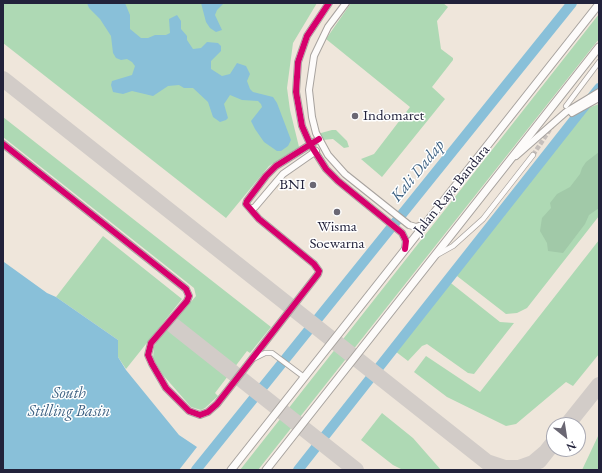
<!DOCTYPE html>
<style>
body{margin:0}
#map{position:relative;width:602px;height:473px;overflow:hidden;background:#efe6db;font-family:"EB Garamond",serif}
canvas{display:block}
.frame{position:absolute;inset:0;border:4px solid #22223b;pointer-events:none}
.north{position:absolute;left:546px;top:417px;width:40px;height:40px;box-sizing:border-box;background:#fff;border:1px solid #a7a7b1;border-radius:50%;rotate:150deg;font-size:11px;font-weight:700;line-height:16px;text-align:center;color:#22223b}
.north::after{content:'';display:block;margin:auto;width:14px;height:18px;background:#6a6773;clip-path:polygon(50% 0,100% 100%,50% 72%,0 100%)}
</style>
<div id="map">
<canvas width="602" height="473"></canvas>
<div class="frame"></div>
<div class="north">N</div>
</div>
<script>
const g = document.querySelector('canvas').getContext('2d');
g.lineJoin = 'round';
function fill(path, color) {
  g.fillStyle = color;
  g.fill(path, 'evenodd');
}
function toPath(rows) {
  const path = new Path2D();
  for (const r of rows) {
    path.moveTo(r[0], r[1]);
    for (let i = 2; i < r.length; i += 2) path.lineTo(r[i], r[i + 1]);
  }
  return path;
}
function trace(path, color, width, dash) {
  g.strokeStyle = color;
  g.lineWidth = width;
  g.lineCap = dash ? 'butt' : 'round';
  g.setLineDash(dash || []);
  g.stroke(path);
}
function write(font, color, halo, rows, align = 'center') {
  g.font = font + ' "EB Garamond",serif';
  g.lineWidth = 3;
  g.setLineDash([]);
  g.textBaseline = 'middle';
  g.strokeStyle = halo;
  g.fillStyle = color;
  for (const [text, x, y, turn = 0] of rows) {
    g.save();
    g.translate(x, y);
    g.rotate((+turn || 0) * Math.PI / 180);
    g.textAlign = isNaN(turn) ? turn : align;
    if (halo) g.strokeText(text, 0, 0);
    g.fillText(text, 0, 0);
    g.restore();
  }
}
fill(toPath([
 [3,3,317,3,293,43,287,88,290,110,299,147,269,166,226,218,3,43],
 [351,3,443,3,448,7,437,21,441,49,453,58,453,60,432,87,445,99,382,177,361,159,374,154,410,107,326,39],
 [599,14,599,39,258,470,240,470],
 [599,104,599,216,527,308,517,313,506,314,457,276,458,273,588,108],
 [3,117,271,327,250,353,247,351,215,393,218,396,205,408,201,410,191,407,163,375,153,358,154,347,157,341,196,296,194,288,3,137],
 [332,130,336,130,347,141,349,147,344,148,333,139,322,140,320,135,321,133],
 [103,236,182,299,126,369,118,357,118,340,56,297],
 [599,240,599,354,573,386,566,382,516,424,506,426,447,397,414,372,426,356,480,392],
 [447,280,500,322,514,323,474,374,468,373,427,344,422,346,408,361,391,348],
 [382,413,413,438,441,470,403,470,393,465,361,440],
 [599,434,599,470,582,470]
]), '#aed9b4');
fill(toPath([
 [599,152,599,208,589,215,585,224,563,253,548,251,547,243,540,231,542,218,551,208,550,203,557,194,570,187,580,174,582,168,586,162]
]), '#a1c9a8');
fill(toPath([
 [87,3,125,3,130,15,130,29,141,38,148,38,155,35,166,35,170,33,169,19,177,15,181,21,181,29,187,36,187,40,193,49,201,48,207,42,218,43,221,46,221,51,211,61,211,69,222,76,230,74,237,63,246,66,250,74,247,81,250,89,253,92,273,97,277,103,291,140,288,146,281,151,277,151,264,142,255,129,251,121,262,107,261,104,258,101,242,100,230,95,224,104,228,118,226,120,220,122,213,117,208,102,193,88,184,88,179,85,168,86,153,96,132,91,123,94,113,92,111,85,112,81,132,75,135,66,132,62,127,59,121,60,116,58,113,53,111,36,100,19,89,8],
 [201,3,224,3,217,10,215,15,222,30,216,32,210,28,206,22],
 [4,262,47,293,56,297,118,340,118,357,126,370,179,435,197,447,179,470,3,470]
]), '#89c0d9');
trace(toPath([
 [196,470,572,3],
 [298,470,599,88]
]), '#89c0d9', 10);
trace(toPath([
 [3,79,497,470],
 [174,326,356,470],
 [567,425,599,385],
 [539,461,554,442],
 [487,462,505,468,519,468,533,463,546,452]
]), '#d2ccc8', 16);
trace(toPath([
 [533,155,553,125]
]), '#c6bfbb', 4.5, [4.5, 2]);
const minor = toPath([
 [566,106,599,62],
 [437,255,453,246,483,219,533,155],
 [253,359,265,353,272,353,304,377]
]);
const tertiary = toPath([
 [329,3,307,36,298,62,296,92,302,126,310,144,326,169,338,181,402,233,406,241,405,248],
 [346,3,328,27,314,56,309,90,312,117,316,133,328,155,345,174,409,225,416,227,425,224],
 [572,113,599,98],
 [3,144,186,289,189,296,187,301,151,343,148,355,152,364,166,388,189,411,200,415,208,412,217,404,318,274,319,271,314,264,259,219,246,204,247,201,266,176,276,166,319,139],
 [516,156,566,112,599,92],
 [251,209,255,207,283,174,316,151]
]);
const primary = toPath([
 [231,470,599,4],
 [266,470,599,47]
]);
trace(minor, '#a7a29e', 6);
trace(tertiary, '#a7a29e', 8);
trace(primary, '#a7a29e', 9);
trace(minor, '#fdfbfa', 4.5);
trace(tertiary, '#fdfbfa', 6);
trace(primary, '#fdfbfa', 7);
trace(toPath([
 [329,3,307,36,298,62,296,92,302,126,310,144,326,169,338,181,402,233,406,241,405,249],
 [3,144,186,289,189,296,187,301,151,343,148,355,152,364,166,388,189,411,200,415,208,412,217,404,318,274,319,271,314,264,259,219,246,204,247,201,266,176,276,166,319,139]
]), '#d6006c', 6);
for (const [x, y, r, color] of [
 [355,116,4,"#6a6773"],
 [313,185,4,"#6a6773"],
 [337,212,4,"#6a6773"]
]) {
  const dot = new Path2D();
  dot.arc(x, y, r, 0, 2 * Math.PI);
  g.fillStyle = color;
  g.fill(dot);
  trace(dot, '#fff', 1.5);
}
write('15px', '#22223b', '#fff', [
 ["Indomaret",363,116],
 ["BNI",305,185,"right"],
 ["Wisma",337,227,"center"],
 ["Soewarna",337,244,"center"]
], 'left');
write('15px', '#22223b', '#fff', [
 ["Jalan Raya Bandara",452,190,-51]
]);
write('italic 16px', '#3d6182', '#fff', [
 ["Kali Dadap",418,171,-51],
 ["South",69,394],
 ["Stilling Basin",69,412]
]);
</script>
